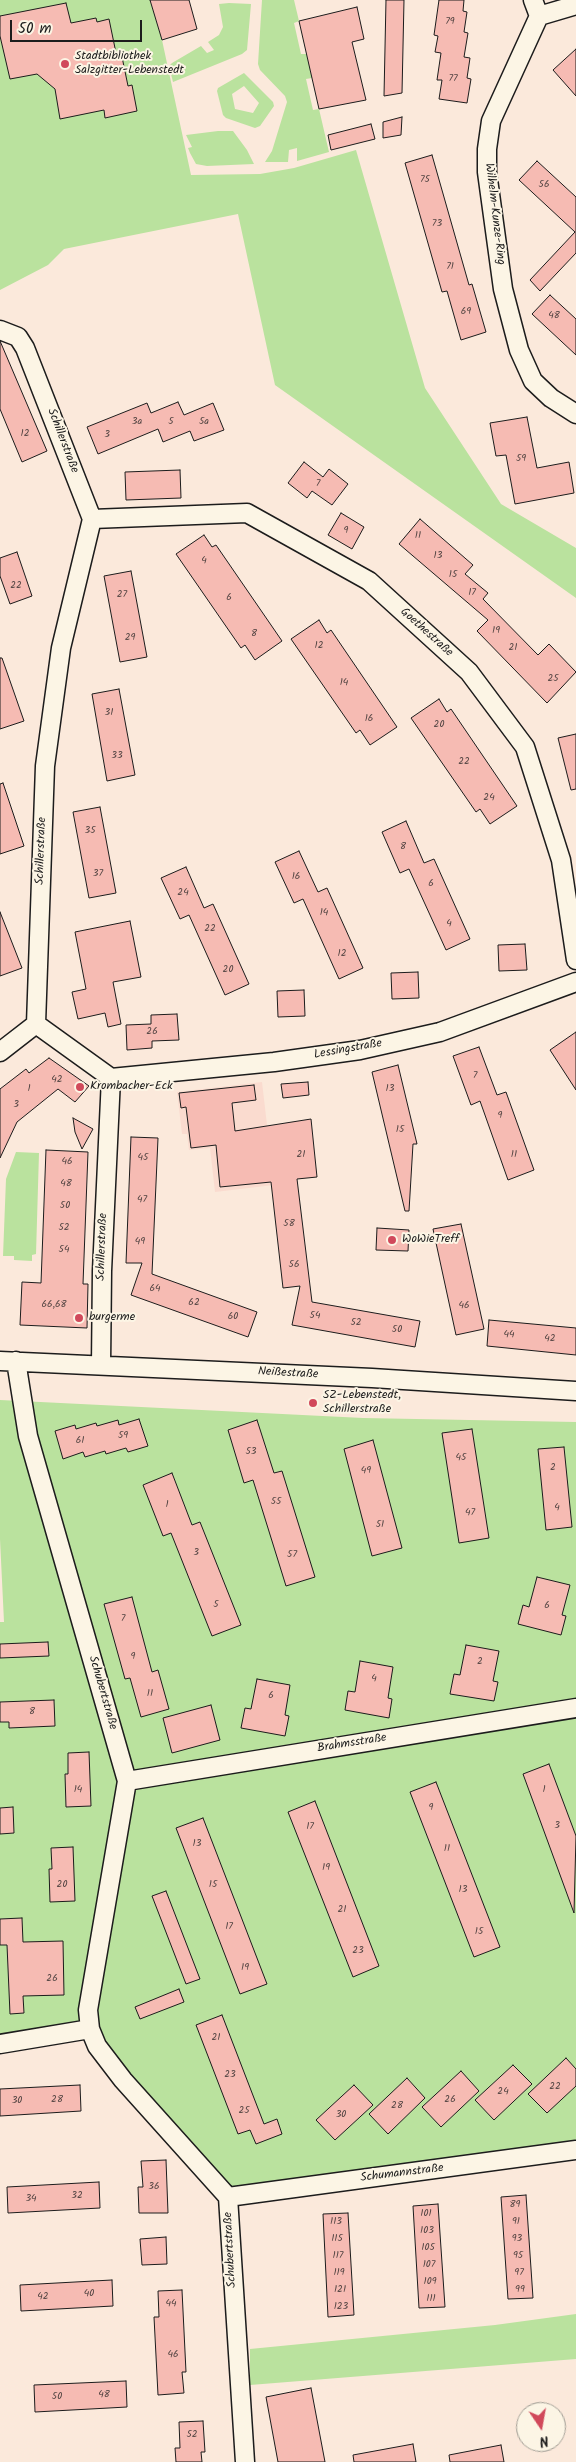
<!DOCTYPE html>
<meta charset="utf-8">
<style>
body{margin:0}
#map{position:relative;width:576px;height:2462px;overflow:hidden;background:#fbe9db;font-family:Kalam,sans-serif}
canvas{display:block}
.north{position:absolute;left:516px;top:2402px;width:50px;height:50px;box-sizing:border-box;background:#fcf5e5;border:1px solid #a29e95;border-radius:50%;rotate:168deg;font-size:14px;font-weight:700;line-height:20px;text-align:center;color:#1c1c1c}
.north::after{content:'';display:block;margin:auto;width:18px;height:22px;background:#d1495b;clip-path:polygon(50% 0,100% 100%,50% 72%,0 100%)}
.scale{position:absolute;left:10px;top:20px;width:132px;height:22px;box-sizing:border-box;border:2px solid #1c1c1c;border-top:0;padding-left:6px;font-size:15px;line-height:18px;white-space:nowrap;color:#1c1c1c;-webkit-text-stroke:4px #fcf5e5;paint-order:stroke}
</style>
<div id="map">
<canvas width="576" height="2462"></canvas>
<div class="north">N</div>
<div class="scale">50 m</div>
</div>
<script>
const g = document.querySelector('canvas').getContext('2d');
g.lineJoin = 'round';
function fill(path, color) {
  g.fillStyle = color;
  g.fill(path, 'evenodd');
}
function toPath(rows) {
  const path = new Path2D();
  for (const r of rows) {
    path.moveTo(r[0], r[1]);
    for (let i = 2; i < r.length; i += 2) path.lineTo(r[i], r[i + 1]);
  }
  return path;
}
function trace(path, color, width, dash) {
  g.strokeStyle = color;
  g.lineWidth = width;
  g.lineCap = dash ? 'butt' : 'round';
  g.setLineDash(dash || []);
  g.stroke(path);
}
function write(font, color, halo, rows, align = 'center') {
  g.font = font + ' Kalam,sans-serif';
  g.lineWidth = 4;
  g.setLineDash([]);
  g.textBaseline = 'middle';
  g.strokeStyle = halo;
  g.fillStyle = color;
  for (const [text, x, y, turn = 0] of rows) {
    g.save();
    g.translate(x, y);
    g.rotate((+turn || 0) * Math.PI / 180);
    g.textAlign = isNaN(turn) ? turn : align;
    if (halo) g.strokeText(text, 0, 0);
    g.fillText(text, 0, 0);
    g.restore();
  }
}
fill(toPath([
 [262,1082,274,1185,215,1192,210,1148,189,1150,187,1134,182,1134,177,1092]
]), '#fadbcf');
fill(toPath([
 [0,0,150,0,162,40,191,175,260,174,294,168,356,150,425,388,501,504,576,548,576,598,275,385,238,214,64,249,48,265,0,290],
 [262,0,294,0,299,21,294,23,301,54,307,54,312,78,306,79,313,110,319,109,329,152,297,161,297,148,289,150,288,162,265,162,272,151,287,102,285,96,260,70,258,64],
 [229,3,251,4,247,50,242,54,173,82,169,66,172,63,201,46,207,53,214,50,208,42,219,35,223,27,219,4],
 [244,73,273,102,274,106,260,126,255,128,226,118,223,115,217,91,218,88],
 [244,86,259,103,253,113,235,109,232,94],
 [218,131,233,131,247,150,254,164,207,166,196,164,190,153,188,148,192,147,186,135],
 [16,1152,39,1153,36,1254,32,1255,32,1261,14,1260,14,1256,3,1256,6,1179],
 [0,1400,363,1418,576,1422,576,2150,228,2197,89,2029,0,2044,0,1622,4,1622,0,1539],
 [576,2314,576,2359,250,2385,250,2349,495,2325]
]), '#bae29e');
const building = toPath([
 [150,0,189,0,197,29,162,40,150,0],
 [386,0,404,0,402,93,384,96,386,0],
 [439,0,464,0,463,11,467,12,464,32,468,33,464,57,470,58,467,78,471,79,467,103,439,99,442,80,437,80,441,53,435,52,438,36,434,35,439,0],
 [66,3,71,23,96,18,97,22,109,19,116,53,121,52,128,86,132,85,137,111,105,118,104,110,60,119,55,89,37,74,10,79,0,36,0,16,66,3],
 [357,7,364,39,352,42,366,100,319,109,299,21,357,7],
 [576,49,576,96,553,70,576,49],
 [402,117,401,135,383,138,383,122,402,117],
 [371,124,375,139,331,150,328,135,371,124],
 [432,155,469,285,472,284,486,332,461,340,447,291,442,292,405,163,432,155],
 [537,161,576,197,576,253,540,291,530,280,575,232,519,180,537,161],
 [550,295,576,319,576,355,532,314,550,295],
 [0,341,47,451,22,462,0,409,0,341],
 [178,402,184,415,213,403,224,430,194,441,190,431,163,442,158,429,98,454,87,427,147,403,151,413,178,402],
 [527,417,537,468,569,462,574,493,515,504,506,455,496,456,490,423,527,417],
 [304,462,323,477,329,469,348,484,332,505,312,491,307,498,288,483,304,462],
 [180,470,181,498,126,500,125,472,180,470],
 [341,513,364,527,352,549,328,535,341,513],
 [420,519,473,565,465,574,488,593,483,599,538,655,549,644,576,672,547,703,477,631,488,620,399,544,420,519],
 [204,535,212,547,216,545,282,641,255,660,245,645,241,648,176,554,204,535],
 [17,552,32,596,10,604,0,576,0,558,17,552],
 [131,571,147,657,120,662,104,576,131,571],
 [319,620,327,633,331,630,397,727,370,745,360,730,356,733,291,639,319,620],
 [0,658,2,658,24,721,0,729,0,658],
 [119,689,135,775,107,781,92,694,119,689],
 [439,699,447,712,451,709,517,806,490,824,480,809,476,812,411,718,439,699],
 [576,734,576,789,571,790,558,738,576,734],
 [3,783,24,846,0,854,0,784,3,783],
 [100,807,116,893,89,898,73,812,100,807],
 [406,821,424,863,434,859,470,939,446,950,409,869,400,873,382,832,406,821],
 [299,851,318,892,327,888,363,968,339,979,303,899,294,903,275,862,299,851],
 [186,867,204,908,213,904,249,984,225,995,189,915,180,919,161,878,186,867],
 [0,912,22,968,0,976,0,912],
 [130,921,141,977,113,982,121,1024,108,1027,105,1013,78,1019,72,992,86,989,75,932,130,921],
 [525,944,527,970,499,971,498,945,525,944],
 [418,972,419,998,392,999,391,973,418,972],
 [304,990,305,1016,278,1017,277,991,304,990],
 [177,1014,179,1040,152,1041,152,1048,127,1050,126,1025,151,1024,151,1015,177,1014],
 [576,1032,576,1090,550,1050,576,1032],
 [479,1047,497,1095,506,1092,534,1170,508,1180,480,1101,471,1105,453,1056,479,1047],
 [49,1058,89,1086,75,1102,58,1089,17,1122,0,1158,0,1089,26,1069,29,1073,49,1058],
 [398,1065,417,1144,413,1144,409,1211,405,1211,372,1072,398,1065],
 [308,1082,309,1095,283,1098,281,1084,308,1082],
 [254,1085,256,1100,232,1103,235,1131,311,1119,317,1177,297,1179,312,1302,420,1321,415,1347,292,1325,300,1286,283,1288,271,1182,220,1187,216,1145,191,1148,186,1107,181,1108,179,1093,254,1085],
 [73,1118,93,1129,82,1149,75,1132,73,1118],
 [131,1137,158,1138,152,1274,257,1312,248,1337,131,1295,142,1263,126,1263,131,1137],
 [46,1150,88,1152,83,1284,88,1284,87,1328,20,1325,22,1282,41,1283,46,1150],
 [461,1224,484,1329,456,1335,433,1229,461,1224],
 [377,1228,409,1230,408,1251,376,1250,377,1228],
 [489,1320,576,1328,576,1355,487,1346,489,1320],
 [139,1419,148,1446,128,1452,126,1448,106,1454,105,1451,85,1457,83,1452,63,1459,55,1431,75,1425,76,1429,96,1423,97,1426,118,1420,119,1425,139,1419],
 [257,1420,274,1473,282,1471,315,1577,286,1586,253,1480,244,1483,228,1430,257,1420],
 [472,1429,489,1538,459,1543,442,1433,472,1429],
 [373,1440,402,1548,372,1556,344,1449,373,1440],
 [564,1447,572,1527,546,1530,538,1449,564,1447],
 [172,1473,192,1525,200,1522,241,1625,212,1636,171,1533,163,1536,143,1485,172,1473],
 [537,1577,570,1585,562,1615,566,1616,561,1635,518,1624,523,1605,529,1607,537,1577],
 [132,1597,152,1672,158,1670,169,1709,141,1717,130,1678,125,1679,104,1604,132,1597],
 [48,1642,49,1656,0,1658,0,1644,48,1642],
 [466,1645,499,1651,493,1681,498,1682,494,1701,450,1694,454,1674,460,1675,466,1645],
 [360,1661,393,1667,388,1698,392,1699,389,1718,345,1710,348,1691,355,1692,360,1661],
 [257,1679,290,1685,285,1715,289,1716,285,1736,241,1728,245,1708,251,1709,257,1679],
 [54,1700,55,1726,9,1728,9,1722,0,1722,0,1702,54,1700],
 [211,1705,220,1740,172,1753,163,1718,211,1705],
 [89,1752,91,1806,66,1807,65,1774,68,1774,68,1753,89,1752],
 [549,1764,576,1836,574,1913,523,1774,549,1764],
 [436,1782,500,1947,474,1957,410,1792,436,1782],
 [315,1801,379,1966,353,1977,288,1812,315,1801],
 [13,1807,14,1833,0,1834,0,1808,13,1807],
 [203,1818,267,1984,240,1994,176,1828,203,1818],
 [73,1847,75,1901,50,1902,49,1869,52,1869,51,1848,73,1847],
 [166,1891,200,1979,186,1984,152,1896,166,1891],
 [22,1918,23,1942,63,1941,64,1995,23,1996,24,2013,10,2014,7,1945,0,1945,0,1919,22,1918],
 [179,1989,184,2002,140,2019,135,2007,179,1989],
 [222,2015,264,2124,277,2119,282,2134,256,2144,250,2130,238,2134,196,2025,222,2015],
 [566,2058,576,2069,576,2086,547,2113,528,2094,566,2058],
 [513,2065,532,2084,494,2120,475,2100,513,2065],
 [461,2071,479,2091,441,2127,422,2107,461,2071],
 [407,2078,425,2098,388,2134,369,2114,407,2078],
 [80,2085,81,2111,0,2116,0,2089,80,2085],
 [354,2085,373,2105,335,2140,316,2120,354,2085],
 [166,2160,168,2213,139,2213,138,2187,143,2187,141,2161,166,2160],
 [99,2182,100,2208,8,2213,7,2187,99,2182],
 [526,2195,533,2298,508,2299,501,2197,526,2195],
 [438,2204,445,2307,419,2308,413,2206,438,2204],
 [348,2213,354,2315,328,2317,323,2214,348,2213],
 [166,2237,167,2264,142,2265,140,2239,166,2237],
 [112,2280,113,2306,21,2311,20,2285,112,2280],
 [182,2290,186,2372,182,2372,184,2393,158,2395,154,2317,159,2317,158,2291,182,2290],
 [126,2381,127,2407,35,2412,34,2385,126,2381],
 [311,2388,325,2462,278,2462,266,2397,311,2388],
 [203,2421,205,2452,201,2452,202,2462,176,2462,175,2448,180,2448,179,2422,203,2421],
 [413,2444,416,2462,354,2462,353,2455,413,2444],
 [501,2445,504,2462,450,2462,449,2455,501,2445]
]);
fill(building, '#f6bbb3');
trace(building, '#1c1c1c', 1);
const minor = toPath([
 [533,0,539,16,491,121,487,149,487,172,503,289,519,350,533,381,551,398,576,414],
 [539,16,576,5],
 [0,330,18,337,25,348,92,519,61,648,45,766,36,1024,111,1078,102,1271,101,1365],
 [92,519,247,513,369,581,469,672,525,747,561,860,576,960],
 [0,1052,36,1024],
 [111,1078,274,1062,360,1050,440,1032,576,982],
 [0,1361,372,1378,576,1391],
 [16,1361,28,1436,127,1781,88,2010,90,2029,97,2046,123,2080,228,2197,245,2462],
 [127,1781,576,1708],
 [0,2044,90,2029],
 [228,2197,576,2150]
]);
trace(minor, '#1c1c1c', 21);
trace(minor, '#fcf5e5', 18);
for (const [x, y, r, color] of [
 [65,64,5,"#d1495b"],
 [80,1087,5,"#d1495b"],
 [392,1240,5,"#d1495b"],
 [79,1318,5,"#d1495b"],
 [313,1403,5,"#d1495b"]
]) {
  const dot = new Path2D();
  dot.arc(x, y, r, 0, 2 * Math.PI);
  g.fillStyle = color;
  g.fill(dot);
  trace(dot, '#fcf5e5', 2);
}
write('10px', '#524442', null, [
 ["79",450,22],
 ["77",453,79],
 ["75",425,180],
 ["56",544,185],
 ["73",437,224],
 ["71",450,267],
 ["69",466,312],
 ["48",554,316],
 ["3a",137,422],
 ["5",171,422],
 ["5a",204,422],
 ["12",25,434],
 ["3",107,435],
 ["59",521,459],
 ["7",318,484],
 ["9",346,531],
 ["11",418,536],
 ["13",438,556],
 ["4",204,561],
 ["15",453,575],
 ["22",16,586],
 ["17",472,593],
 ["27",122,595],
 ["6",229,598],
 ["19",496,631],
 ["8",254,634],
 ["29",130,638],
 ["12",319,646],
 ["21",513,648],
 ["25",553,679],
 ["14",344,683],
 ["31",109,713],
 ["16",369,719],
 ["20",439,725],
 ["33",117,756],
 ["22",464,762],
 ["24",489,798],
 ["35",90,831],
 ["8",403,847],
 ["37",98,874],
 ["16",296,877],
 ["6",431,884],
 ["24",183,893],
 ["14",324,913],
 ["4",449,924],
 ["22",210,929],
 ["12",342,954],
 ["20",228,970],
 ["26",152,1032],
 ["7",475,1076],
 ["42",57,1080],
 ["1",29,1089],
 ["13",390,1089],
 ["3",16,1105],
 ["9",500,1116],
 ["15",400,1130],
 ["21",301,1155],
 ["11",514,1155],
 ["45",143,1158],
 ["46",67,1162],
 ["48",66,1184],
 ["47",142,1200],
 ["50",65,1206],
 ["58",289,1224],
 ["52",64,1228],
 ["49",140,1242],
 ["54",64,1250],
 ["56",294,1265],
 ["64",155,1289],
 ["62",194,1303],
 ["66,68",54,1305],
 ["46",464,1306],
 ["54",315,1316],
 ["60",233,1317],
 ["52",356,1323],
 ["50",397,1330],
 ["44",509,1335],
 ["42",550,1339],
 ["59",123,1436],
 ["61",80,1441],
 ["53",251,1452],
 ["45",461,1458],
 ["2",553,1468],
 ["49",366,1471],
 ["55",276,1502],
 ["1",167,1505],
 ["4",557,1508],
 ["47",470,1513],
 ["51",380,1525],
 ["3",196,1553],
 ["57",292,1555],
 ["5",216,1605],
 ["6",547,1606],
 ["7",123,1619],
 ["9",133,1657],
 ["2",480,1662],
 ["4",374,1679],
 ["11",150,1694],
 ["6",271,1696],
 ["8",32,1712],
 ["14",78,1790],
 ["1",544,1790],
 ["9",431,1808],
 ["3",557,1826],
 ["17",310,1827],
 ["13",197,1844],
 ["11",447,1849],
 ["19",326,1868],
 ["20",62,1885],
 ["15",213,1885],
 ["13",463,1890],
 ["21",342,1910],
 ["17",229,1927],
 ["15",479,1932],
 ["23",358,1951],
 ["19",245,1968],
 ["26",52,1979],
 ["21",216,2038],
 ["23",230,2075],
 ["22",555,2087],
 ["24",503,2092],
 ["28",57,2100],
 ["26",450,2100],
 ["30",17,2101],
 ["28",397,2106],
 ["25",244,2111],
 ["30",341,2115],
 ["36",154,2187],
 ["32",77,2196],
 ["34",31,2199],
 ["89",515,2205],
 ["101",426,2214],
 ["113",336,2222],
 ["91",516,2222],
 ["103",427,2231],
 ["115",337,2239],
 ["93",517,2239],
 ["105",428,2248],
 ["117",338,2256],
 ["95",518,2256],
 ["107",429,2265],
 ["119",339,2273],
 ["97",519,2273],
 ["109",430,2282],
 ["121",340,2290],
 ["99",520,2290],
 ["40",89,2294],
 ["42",43,2297],
 ["111",431,2299],
 ["44",171,2304],
 ["123",341,2307],
 ["46",173,2355],
 ["48",104,2395],
 ["50",57,2397],
 ["52",192,2435]
]);
write('12px', '#1c1c1c', '#fcf5e5', [
 ["Stadtbibliothek",75,57],
 ["Salzgitter-Lebenstedt",75,71],
 ["Krombacher-Eck",90,1087],
 ["WoWieTreff",402,1240],
 ["burgerme",89,1318],
 ["SZ-Lebenstedt,",323,1396],
 ["Schillerstraße",323,1410]
], 'left');
write('12px', '#1c1c1c', '#fcf5e5', [
 ["Wilhelm-Kunze-Ring",494,214,83],
 ["Schillerstraße",62,441,69],
 ["Goethestraße",426,633,42],
 ["Schillerstraße",42,851,-88],
 ["Lessingstraße",348,1050,-10],
 ["Schillerstraße",103,1247,-88],
 ["Neißestraße",288,1374,3],
 ["Schubertstraße",102,1693,74],
 ["Brahmsstraße",352,1744,-9],
 ["Schumannstraße",402,2174,-7],
 ["Schubertstraße",231,2250,-93]
]);
</script>
